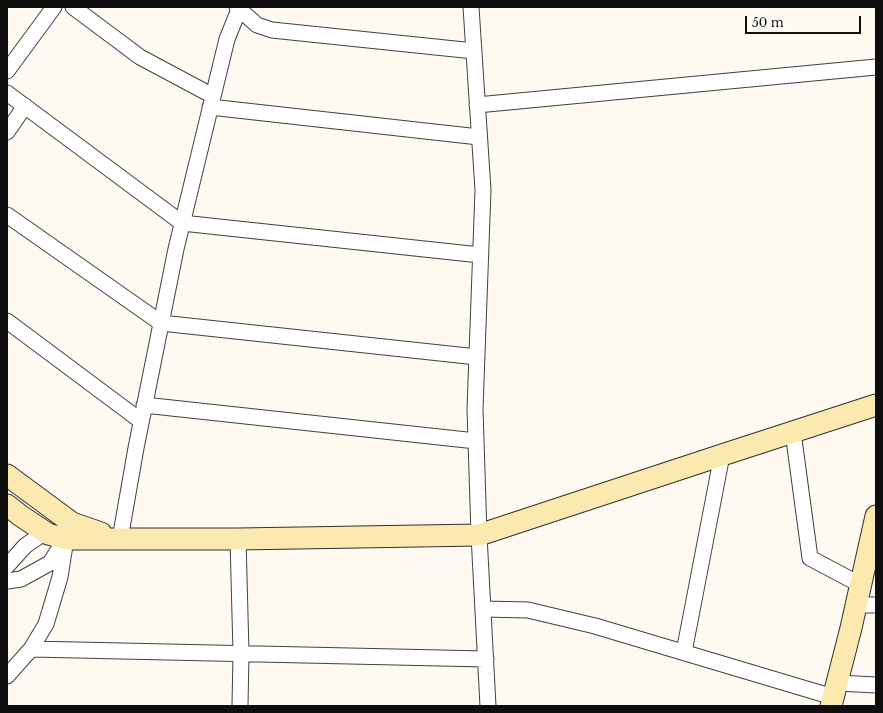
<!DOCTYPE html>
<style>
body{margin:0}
#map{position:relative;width:883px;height:713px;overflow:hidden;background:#fefaf1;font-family:"Libre Baskerville",serif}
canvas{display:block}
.frame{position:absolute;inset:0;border:8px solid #0e0e0e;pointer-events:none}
.scale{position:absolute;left:745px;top:16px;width:116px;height:18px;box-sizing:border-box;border:2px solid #0e0e0e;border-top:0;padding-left:5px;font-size:12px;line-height:14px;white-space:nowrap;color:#0e0e0e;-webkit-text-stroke:3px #fff;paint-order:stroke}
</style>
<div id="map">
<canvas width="883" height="713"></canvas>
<div class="frame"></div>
<div class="scale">50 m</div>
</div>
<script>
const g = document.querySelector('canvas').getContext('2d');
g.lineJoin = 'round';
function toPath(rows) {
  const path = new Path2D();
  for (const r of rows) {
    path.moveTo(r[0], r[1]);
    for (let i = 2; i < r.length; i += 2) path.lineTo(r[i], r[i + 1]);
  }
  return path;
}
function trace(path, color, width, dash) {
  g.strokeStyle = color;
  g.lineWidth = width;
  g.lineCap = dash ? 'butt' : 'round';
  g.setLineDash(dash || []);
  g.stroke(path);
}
const street = toPath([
 [73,7,140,57,213,96],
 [237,7,257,25,272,30,474,51],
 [471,7,483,190,475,409,479,535,488,706],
 [7,71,54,7],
 [7,93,182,223,480,255],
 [477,105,876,67],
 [210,107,479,137],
 [7,132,25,106],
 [7,215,161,323,477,357],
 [7,321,141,421],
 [144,405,476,441],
 [793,432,810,558,861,585],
 [120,539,136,448,176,249,227,39,240,7],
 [238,539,241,653,240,706],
 [7,566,25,546,45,532],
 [7,581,21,579,50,563,62,544],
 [856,605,876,605],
 [483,609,528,610,595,626,833,697],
 [31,649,486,659],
 [684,652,722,455],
 [7,676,31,649,46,624,60,577,66,539],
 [837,683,876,685]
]);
const secondary = toPath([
 [7,475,72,523,101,533],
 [7,505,21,516,48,534,66,539,238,539,479,535,722,455,876,405],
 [831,706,851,628,876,516]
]);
trace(street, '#414141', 17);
trace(secondary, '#303030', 23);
trace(street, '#fff', 15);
trace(secondary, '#fbe9af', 21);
</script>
